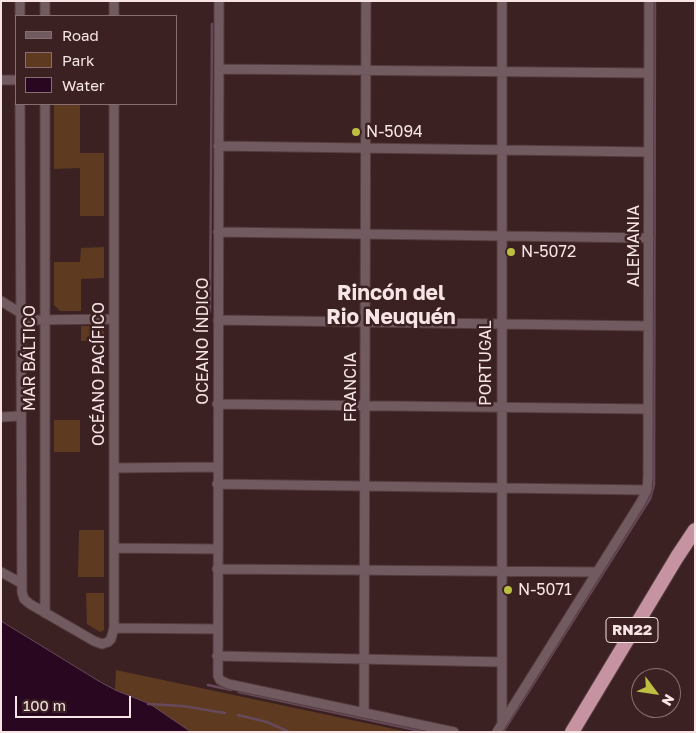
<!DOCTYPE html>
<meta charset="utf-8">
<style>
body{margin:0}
#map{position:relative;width:696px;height:733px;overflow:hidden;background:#3c2122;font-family:"Golos Text",sans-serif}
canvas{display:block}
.frame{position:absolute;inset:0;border:2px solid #f7e4e4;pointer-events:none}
.legend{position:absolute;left:15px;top:15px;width:162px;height:90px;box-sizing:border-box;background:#3c2122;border:1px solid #876f70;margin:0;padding:6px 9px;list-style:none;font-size:15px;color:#f7e4e4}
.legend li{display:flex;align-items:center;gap:10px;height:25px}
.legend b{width:25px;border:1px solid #876f70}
.north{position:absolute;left:631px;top:668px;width:50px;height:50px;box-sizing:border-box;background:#3c2122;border:1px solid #876f70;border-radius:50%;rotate:121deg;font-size:14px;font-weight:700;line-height:20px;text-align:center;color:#f7e4e4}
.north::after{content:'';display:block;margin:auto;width:18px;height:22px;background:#bdbf42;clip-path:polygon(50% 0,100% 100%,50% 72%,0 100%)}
.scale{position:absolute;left:15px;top:696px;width:116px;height:22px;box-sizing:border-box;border:2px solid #f7e4e4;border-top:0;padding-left:6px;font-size:15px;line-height:18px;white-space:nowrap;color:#f7e4e4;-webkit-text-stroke:4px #3c2122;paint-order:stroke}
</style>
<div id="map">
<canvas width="696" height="733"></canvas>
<div class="frame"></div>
<ul class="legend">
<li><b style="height:6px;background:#715b61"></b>Road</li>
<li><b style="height:14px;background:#5d3a20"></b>Park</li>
<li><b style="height:14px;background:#2a0720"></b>Water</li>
</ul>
<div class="north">N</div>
<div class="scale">100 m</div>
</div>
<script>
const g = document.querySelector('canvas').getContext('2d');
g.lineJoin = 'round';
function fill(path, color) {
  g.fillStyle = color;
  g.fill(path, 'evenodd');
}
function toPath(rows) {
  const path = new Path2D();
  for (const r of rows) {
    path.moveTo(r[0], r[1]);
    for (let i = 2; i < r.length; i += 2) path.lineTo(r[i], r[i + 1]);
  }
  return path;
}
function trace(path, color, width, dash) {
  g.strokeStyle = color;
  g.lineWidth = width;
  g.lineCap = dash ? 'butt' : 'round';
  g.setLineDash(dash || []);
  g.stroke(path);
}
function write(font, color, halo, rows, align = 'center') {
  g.font = font + ' "Golos Text",sans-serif';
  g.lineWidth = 5;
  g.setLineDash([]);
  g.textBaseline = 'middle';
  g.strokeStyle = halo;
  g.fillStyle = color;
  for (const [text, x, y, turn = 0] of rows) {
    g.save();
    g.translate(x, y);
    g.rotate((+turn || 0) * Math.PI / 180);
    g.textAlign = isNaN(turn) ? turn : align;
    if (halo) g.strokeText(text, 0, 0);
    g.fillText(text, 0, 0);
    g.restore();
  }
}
fill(toPath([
 [54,104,80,104,80,153,104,153,104,216,80,216,80,168,54,169],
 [104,247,104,278,81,279,81,311,60,311,54,305,54,262,80,262,81,248],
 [81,326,99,326,104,331,104,341,81,341],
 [54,420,80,420,80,452,54,452],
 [79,530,104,530,104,577,78,577],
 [86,593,104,593,104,630,100,632,87,624],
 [116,670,408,732,191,732,150,704,115,690]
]), '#5d3a20');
const water = toPath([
 [1,621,97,680,115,690,150,704,191,732,3,732,1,731,1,621]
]);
fill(water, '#2a0720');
trace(water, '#68495b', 1);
trace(toPath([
 [210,312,212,24],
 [208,685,231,690],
 [239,692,425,732],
 [148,704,183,706,225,713],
 [238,715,267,722,289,732],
 [503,732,646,505,650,499,654,485,655,1]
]), '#68495b', 2.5);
const minor = toPath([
 [20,1,20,16],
 [45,1,45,16],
 [219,1,218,676,220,680,228,684,454,732],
 [114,16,114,1],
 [219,69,649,73],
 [1,80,16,80],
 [20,104,22,592,24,599,30,604,94,641,102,644,108,642,111,639,114,628,114,104],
 [218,146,649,152],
 [218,232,649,238],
 [1,301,24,315],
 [218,320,648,326],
 [21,328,28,322,36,320,114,319],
 [217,404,648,409],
 [1,417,21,416],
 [114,468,217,467],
 [217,484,647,490],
 [114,548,217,549],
 [217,569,596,572],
 [1,572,21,583],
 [45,613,45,104],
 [114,628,217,629],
 [217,656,501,662],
 [364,713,366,1],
 [502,723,502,1],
 [497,732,641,502,647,490,648,477,649,1]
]);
const trunk = toPath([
 [572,732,677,557,695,530]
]);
trace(minor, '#563c3d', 11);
trace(trunk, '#563c3d', 16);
trace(minor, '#715b61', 9);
trace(trunk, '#c593a2', 14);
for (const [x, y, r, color] of [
 [356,132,5,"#bdbf42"],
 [511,252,5,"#bdbf42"],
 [508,590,5,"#bdbf42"]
]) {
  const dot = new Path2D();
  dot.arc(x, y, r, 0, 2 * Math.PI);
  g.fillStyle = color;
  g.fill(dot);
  trace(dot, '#3c2122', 2);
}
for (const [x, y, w] of [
 [632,630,52]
]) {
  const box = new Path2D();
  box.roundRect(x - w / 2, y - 12.5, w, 25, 4);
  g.fillStyle = '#3c2122';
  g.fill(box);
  trace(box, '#f7e4e4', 1);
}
write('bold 15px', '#f7e4e4', null, [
 ["RN22",632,630]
]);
write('16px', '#f7e4e4', '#3c2122', [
 ["N-5094",366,132],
 ["N-5072",521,252],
 ["N-5071",518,590]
], 'left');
write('16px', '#f7e4e4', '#3c2122', [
 ["ALEMANIA",634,246,-90],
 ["OCEANO ÍNDICO",203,341,-90],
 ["MAR BÁLTICO",30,358,-90],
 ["PORTUGAL",486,363,-90],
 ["OCÉANO PACÍFICO",99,374,-90],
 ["FRANCIA",351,387,-90]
]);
write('bold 21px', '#f7e4e4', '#3c2122', [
 ["Rincón del",391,293],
 ["Rio Neuquén",391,317]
]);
</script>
